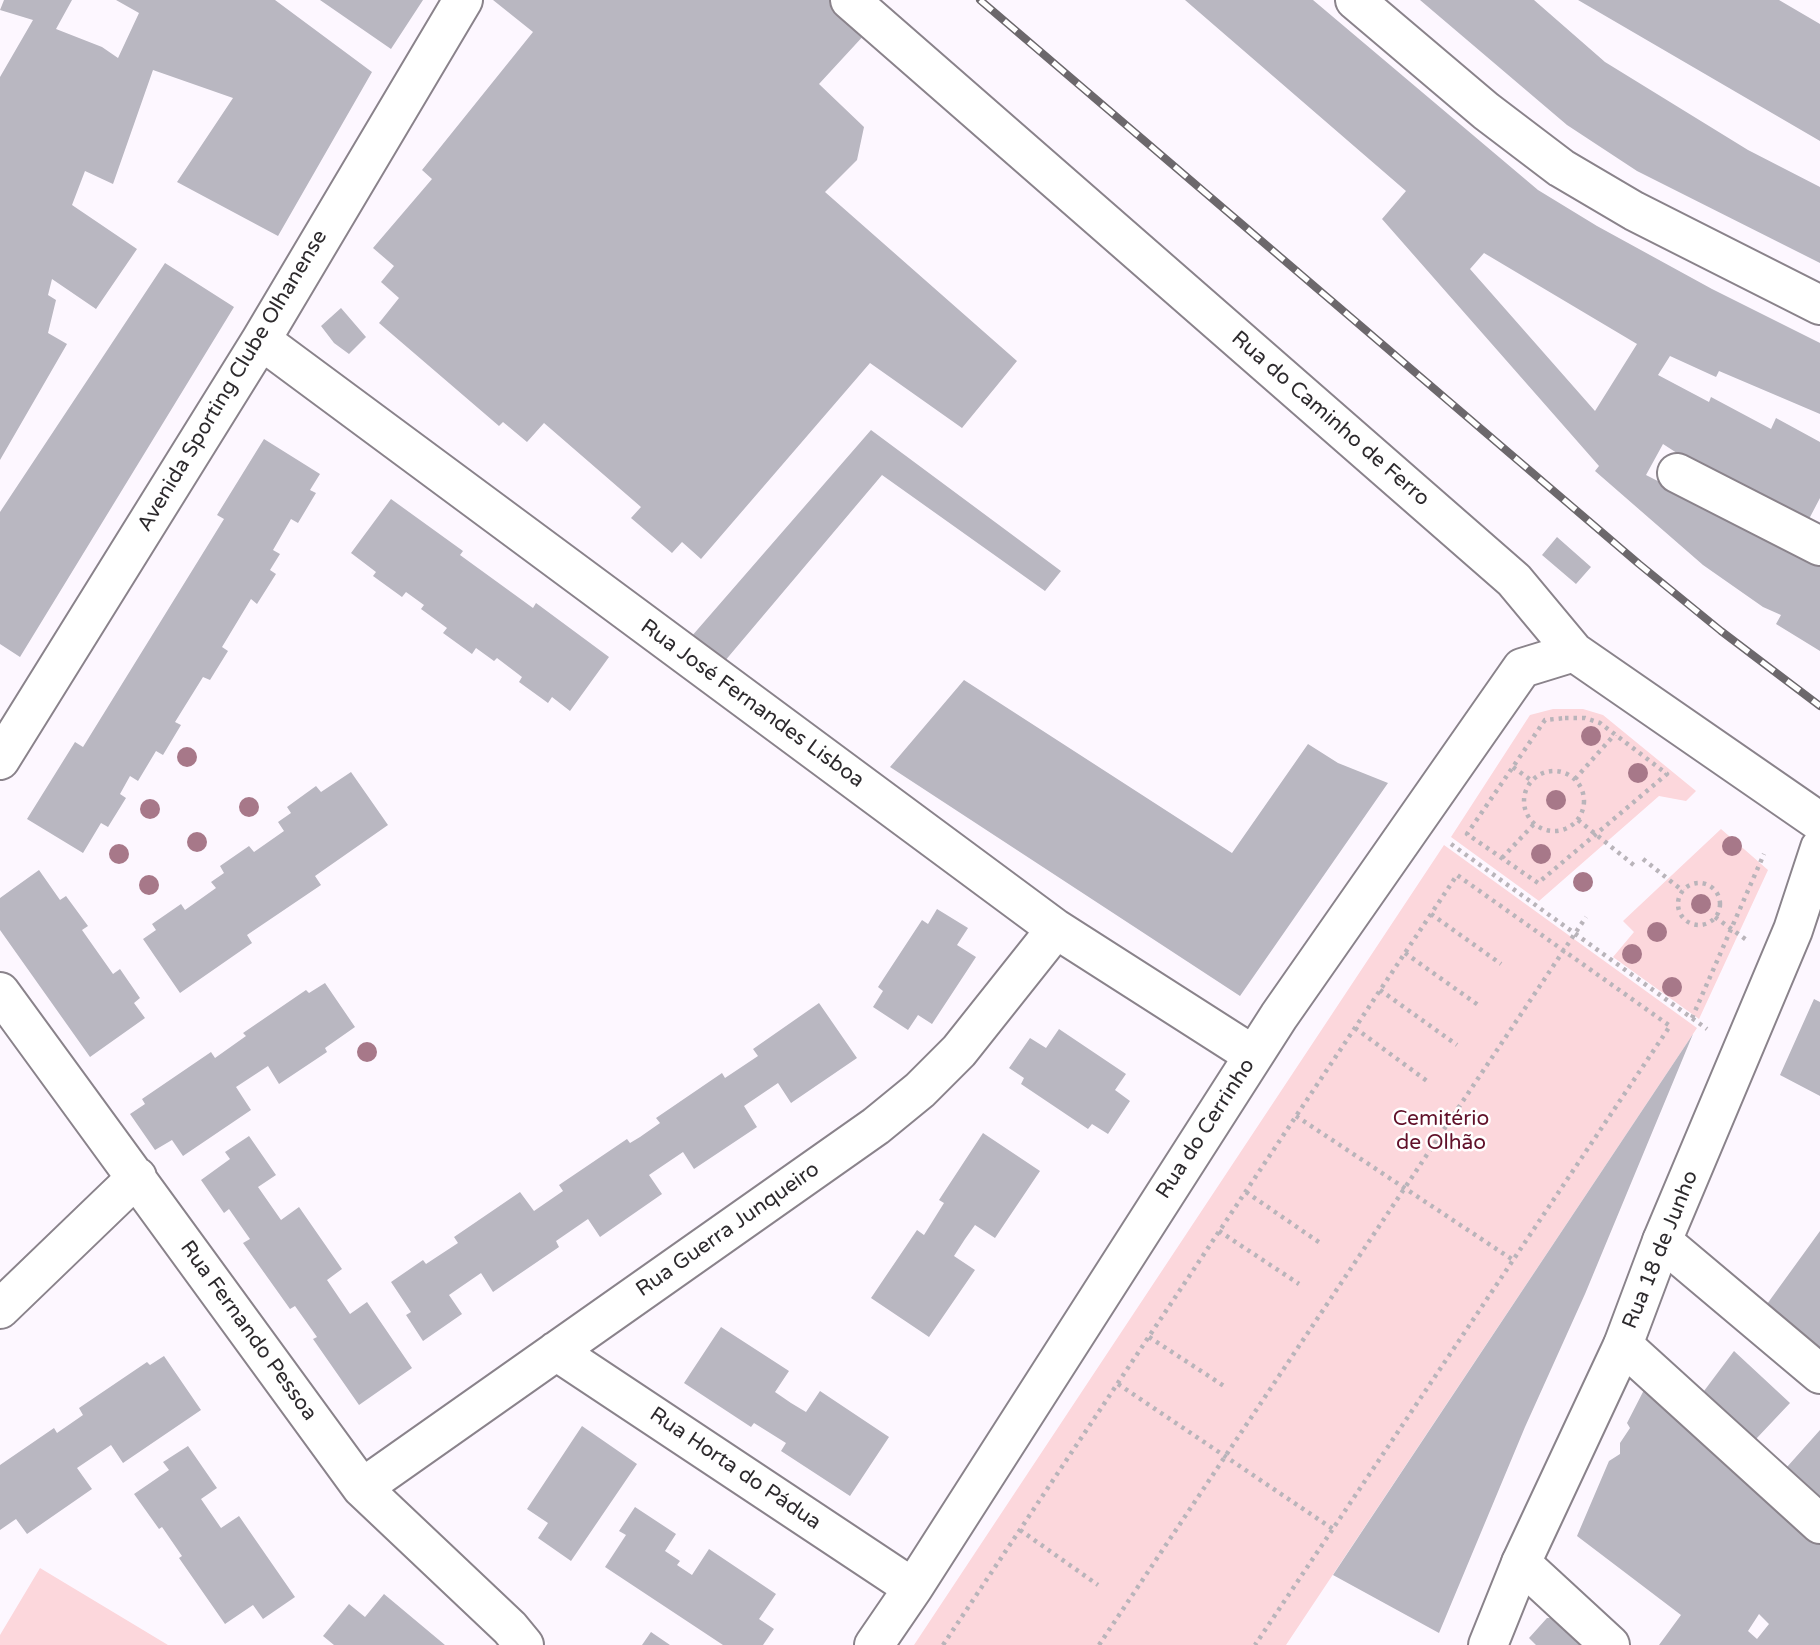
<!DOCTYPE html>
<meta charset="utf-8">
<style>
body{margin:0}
canvas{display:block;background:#fdf7ff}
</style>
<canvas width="1820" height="1645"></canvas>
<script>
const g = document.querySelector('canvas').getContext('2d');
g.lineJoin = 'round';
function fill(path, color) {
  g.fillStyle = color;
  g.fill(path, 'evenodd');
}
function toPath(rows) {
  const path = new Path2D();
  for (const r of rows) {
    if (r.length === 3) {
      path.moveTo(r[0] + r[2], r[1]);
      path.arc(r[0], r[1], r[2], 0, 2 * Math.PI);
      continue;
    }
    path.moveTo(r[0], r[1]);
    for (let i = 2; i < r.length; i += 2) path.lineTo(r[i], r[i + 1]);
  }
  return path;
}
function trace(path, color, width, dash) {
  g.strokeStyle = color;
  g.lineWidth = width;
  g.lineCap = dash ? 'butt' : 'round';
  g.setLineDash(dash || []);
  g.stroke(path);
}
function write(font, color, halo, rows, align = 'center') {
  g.font = font + ' "Varela Round",sans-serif';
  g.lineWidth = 5;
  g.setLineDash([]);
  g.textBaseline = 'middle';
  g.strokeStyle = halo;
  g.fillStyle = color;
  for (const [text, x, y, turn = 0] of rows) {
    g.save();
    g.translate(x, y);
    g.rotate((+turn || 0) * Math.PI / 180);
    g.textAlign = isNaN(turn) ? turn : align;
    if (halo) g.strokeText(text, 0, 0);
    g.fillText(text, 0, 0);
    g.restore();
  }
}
fill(toPath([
 [1553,709,1583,709,1603,715,1696,791,1686,801,1659,796,1539,901,1451,837,1530,715],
 [1721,829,1768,870,1699,1019,1613,957,1634,932,1623,921],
 [1444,845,1697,1028,1286,1645,914,1645],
 [40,1568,168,1645,0,1645,0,1635]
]), '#fcd7dc');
fill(toPath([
 [4,0,72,0,56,29,102,47,118,58,139,13,116,0,275,0,372,72,278,236,177,182,233,98,153,70,113,184,85,171,72,205,137,249,96,309,52,279,48,295,56,300,48,333,67,344,0,460,0,77,33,20,0,10],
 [320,0,423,0,391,49],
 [493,0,829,0,866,33,819,84,864,127,857,160,825,192,1017,361,962,428,870,363,701,559,682,542,672,553,631,518,641,507,544,423,527,442,503,422,499,426,379,323,399,298,381,282,394,266,373,248,432,179,422,170,533,32],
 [1185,0,1313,0,1538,190,1597,226,1712,289,1820,343,1820,414,1719,371,1716,377,1670,356,1658,375,1709,402,1711,397,1771,429,1776,418,1820,442,1820,498,1809,519,1683,457,1663,444,1646,475,1820,564,1820,651,1776,624,1781,615,1763,607,1703,565,1595,471,1599,466,1382,219,1406,191],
 [1484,253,1637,344,1595,411,1470,269],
 [1420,0,1534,0,1605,62,1748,150,1820,187,1820,263,1637,171,1567,125],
 [1578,0,1779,0,1820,24,1820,141],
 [165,263,234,307,20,657,0,644,0,512],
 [341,308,366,337,349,354,334,343,321,326],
 [871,430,1061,571,1045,591,882,475,724,662,691,637],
 [264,439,320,474,310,490,316,493,298,523,291,519,273,550,280,554,270,570,276,574,257,604,251,599,222,647,228,651,210,680,203,677,175,722,181,725,163,755,156,751,138,781,130,776,120,794,126,798,108,827,101,823,83,853,27,819,75,742,83,747,224,519,217,515],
 [391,499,463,551,460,555,533,608,536,603,609,657,570,711,552,697,548,703,519,682,522,677,497,658,494,661,476,648,472,654,443,633,447,628,421,609,424,605,406,592,402,597,373,576,376,572,351,553],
 [1557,537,1591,567,1576,584,1542,555],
 [964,680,1232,853,1308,744,1338,763,1388,783,1240,996,890,767],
 [351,772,388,825,315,876,321,885,247,935,252,943,180,993,143,939,156,930,152,924,181,904,185,910,216,888,211,882,224,873,220,866,249,846,254,852,284,831,278,822,291,813,287,807,316,786,321,792],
 [39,870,60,900,66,896,88,926,82,930,113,974,120,969,140,998,134,1003,145,1018,90,1057,0,930,0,898],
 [937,909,968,928,957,945,976,957,932,1024,918,1015,908,1030,873,1007,883,991,878,987,922,920,928,924],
 [325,983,355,1027,325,1048,327,1052,279,1084,268,1066,236,1087,251,1110,183,1156,172,1140,155,1150,130,1114,145,1104,142,1099,211,1052,215,1058,246,1036,243,1033,306,990,309,993],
 [1814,999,1820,1002,1820,1096,1780,1075],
 [819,1003,857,1058,791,1103,778,1083,744,1106,757,1127,694,1169,683,1152,649,1175,662,1194,600,1237,588,1219,556,1241,559,1247,493,1292,481,1273,449,1295,462,1314,423,1341,406,1315,411,1312,391,1282,423,1260,426,1264,458,1243,454,1237,520,1192,534,1211,563,1191,559,1185,627,1139,630,1143,640,1137,660,1123,656,1118,722,1073,725,1078,758,1056,753,1049],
 [1059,1029,1126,1074,1115,1090,1130,1101,1108,1134,1092,1124,1088,1129,1021,1084,1024,1078,1009,1068,1030,1038,1046,1048],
 [1693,1034,1585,1294,1525,1427,1439,1633,1333,1575],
 [983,1133,1040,1171,995,1238,975,1225,965,1239,954,1256,975,1270,929,1337,871,1298,917,1230,924,1235,944,1203,939,1200],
 [249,1136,276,1175,258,1187,281,1220,299,1207,342,1269,327,1280,350,1314,367,1302,412,1368,359,1405,313,1339,317,1337,295,1306,290,1309,243,1243,250,1239,229,1209,224,1213,201,1180,230,1159,225,1152],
 [1820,1231,1820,1348,1815,1354,1762,1311],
 [721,1327,789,1371,775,1392,791,1403,806,1412,820,1391,889,1437,850,1496,781,1451,786,1443,754,1423,751,1427,684,1383],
 [1734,1351,1790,1403,1756,1439,1704,1391],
 [164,1356,201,1410,123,1463,111,1445,77,1468,92,1489,27,1534,16,1519,0,1530,0,1465,54,1428,57,1433,83,1415,79,1408,147,1362,150,1365],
 [1645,1388,1820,1540,1820,1645,1659,1645,1681,1615,1577,1536,1609,1461,1620,1454,1620,1443,1630,1428,1627,1423],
 [1759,1614,1769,1624,1757,1639,1748,1631],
 [582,1426,637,1464,571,1561,538,1538,548,1523,527,1509],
 [1820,1430,1820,1498,1787,1467],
 [188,1446,217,1488,201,1499,221,1528,239,1516,295,1597,263,1619,253,1605,225,1624,179,1558,182,1556,162,1527,159,1529,134,1494,169,1470,163,1462],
 [635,1507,676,1534,665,1551,680,1561,677,1565,692,1575,709,1549,776,1594,759,1619,774,1629,763,1645,723,1645,605,1567,626,1535,619,1531],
 [384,1594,445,1645,334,1645,323,1636,349,1604,365,1617],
 [1547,1618,1557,1618,1585,1645,1536,1645,1529,1638],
 [651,1632,670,1645,642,1645]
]), '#b9b7c1');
const minor = toPath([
 [850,0,1514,580,1574,652,1820,822],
 [261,340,1056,929,1253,1055],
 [1677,473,1820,546],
 [0,760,261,340,463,0],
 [0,992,362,1488,510,1628,524,1645],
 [1662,1241,1820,1374],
 [0,1309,137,1177],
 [1623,1345,1820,1524],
 [556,1351,913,1588],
 [362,1488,876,1126,920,1090,959,1051,1056,929],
 [1521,1563,1610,1645],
 [874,1645,913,1588,1279,1016,1522,668,1574,652]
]);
const major = toPath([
 [1355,0,1486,111,1561,168,1634,211,1820,305],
 [1488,1645,1521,1563,1623,1345,1662,1241,1793,930,1820,848]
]);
trace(minor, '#8a838b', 42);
trace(major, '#8a838b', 42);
trace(toPath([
 [1565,718,1585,718,1600,723,1667,774,1538,883,1467,834,1545,720,1565,718],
 [1513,767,1532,781],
 [1554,801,30],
 [1575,779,1615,734],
 [1578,820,1635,866],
 [1451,844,1707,1029],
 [1502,858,1535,823],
 [1643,859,1683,891],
 [1699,904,21],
 [1431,914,1501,964],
 [1715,917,1748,941],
 [1405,953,1481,1007],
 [1380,990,1457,1045],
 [1692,1018,1764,854],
 [1355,1028,1427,1081],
 [1296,1116,1513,1260],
 [1246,1192,1323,1245],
 [1219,1231,1299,1284],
 [1149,1337,1227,1388],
 [1118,1384,1333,1529],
 [1020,1530,1098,1585],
 [943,1645,1457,875,1670,1026,1255,1645],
 [1099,1645,1586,917]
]), '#b9b4ba', 4.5, [3.5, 5]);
trace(minor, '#fff', 38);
trace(major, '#fff', 38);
const rail = toPath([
 [980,0,1639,564,1721,631,1820,706]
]);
trace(rail, '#6c686c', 8);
trace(rail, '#fff', 5, [16]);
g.fillStyle = '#a77889';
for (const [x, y] of [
 [1591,736],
 [187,757],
 [1638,773],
 [1556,800],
 [249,807],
 [150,809],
 [197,842],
 [1732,846],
 [119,854],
 [1541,854],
 [1583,882],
 [149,885],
 [1701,904],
 [1657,932],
 [1632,954],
 [1672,987],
 [367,1052]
]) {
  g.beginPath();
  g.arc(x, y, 10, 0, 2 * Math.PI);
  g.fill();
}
write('21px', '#2d2a2d', '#fff', [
 ["Avenida Sporting Clube Olhanense",233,381,-59],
 ["Rua do Caminho de Ferro",1330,419,41],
 ["Rua José Fernandes Lisboa",752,704,36],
 ["Rua do Cerrinho",1206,1129,-57],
 ["Rua Guerra Junqueiro",728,1230,-35],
 ["Rua 18 de Junho",1661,1250,-68],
 ["Rua Fernando Pessoa",248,1331,54],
 ["Rua Horta do Pádua",735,1469,34]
]);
write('21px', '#611029', '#fff', [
 ["Cemitério",1441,1119],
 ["de Olhão",1441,1143]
]);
</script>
